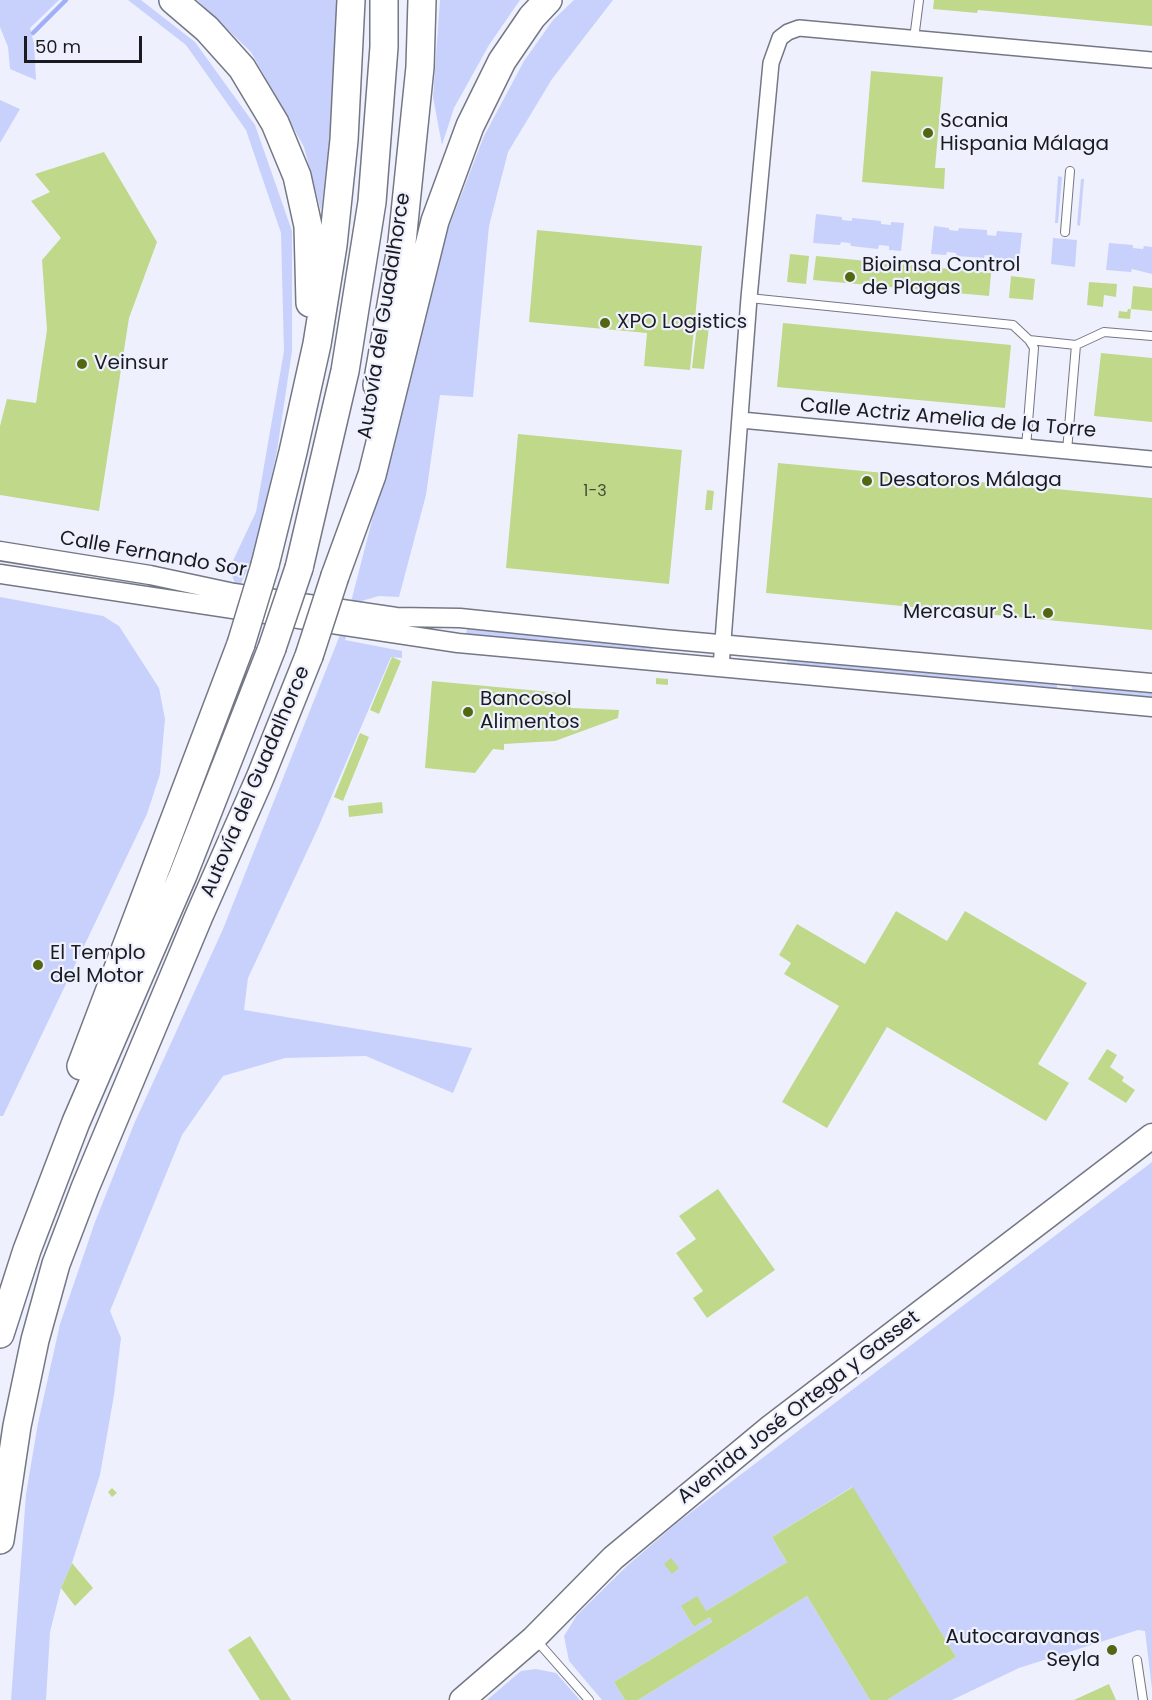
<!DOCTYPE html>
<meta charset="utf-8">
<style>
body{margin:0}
#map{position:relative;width:1152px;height:1700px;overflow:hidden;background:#eef1fd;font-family:Poppins,sans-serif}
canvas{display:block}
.scale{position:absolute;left:24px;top:36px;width:118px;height:27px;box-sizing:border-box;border:3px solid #1a1b20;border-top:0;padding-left:8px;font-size:18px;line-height:21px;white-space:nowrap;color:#1a1b20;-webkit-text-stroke:4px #eef1fd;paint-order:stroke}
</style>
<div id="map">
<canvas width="1152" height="1700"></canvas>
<div class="scale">50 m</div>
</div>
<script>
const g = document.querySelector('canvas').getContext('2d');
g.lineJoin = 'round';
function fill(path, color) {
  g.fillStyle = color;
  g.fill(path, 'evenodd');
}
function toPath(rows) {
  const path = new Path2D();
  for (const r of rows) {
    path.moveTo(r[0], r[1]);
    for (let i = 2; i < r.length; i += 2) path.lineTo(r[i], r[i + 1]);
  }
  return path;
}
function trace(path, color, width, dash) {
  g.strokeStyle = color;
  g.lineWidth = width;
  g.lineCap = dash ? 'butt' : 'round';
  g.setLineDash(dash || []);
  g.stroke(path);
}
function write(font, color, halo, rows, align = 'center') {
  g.font = font + ' Poppins,sans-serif';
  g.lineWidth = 4.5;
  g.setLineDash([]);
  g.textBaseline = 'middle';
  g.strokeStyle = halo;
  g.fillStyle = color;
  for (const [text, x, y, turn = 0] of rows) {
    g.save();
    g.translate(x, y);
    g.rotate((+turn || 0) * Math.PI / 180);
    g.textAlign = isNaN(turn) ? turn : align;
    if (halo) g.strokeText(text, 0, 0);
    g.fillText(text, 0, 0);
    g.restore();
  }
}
fill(toPath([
 [0,0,59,0,30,28,34,44,36,80,10,69,8,47,0,27],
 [128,0,141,0,195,42,255,125,292,231,292,351,277,451,255,552,238,590,229,569,256,512,284,351,281,233,246,130,186,45],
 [197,0,336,0,337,81,321,211,304,147,251,52],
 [440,0,520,0,489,45,454,108,442,145,433,97],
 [574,0,613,0,552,79,508,152,489,226,473,397,440,395,426,495,399,597,379,596,358,602,345,640,402,651,402,658,391,657,318,828,248,978,244,1010,472,1048,453,1093,366,1056,285,1058,223,1076,182,1135,110,1311,121,1338,114,1395,100,1475,72,1563,61,1588,50,1632,46,1700,11,1700,26,1494,38,1423,60,1324,95,1222,134,1124,223,929,338,640,352,598,445,237,484,136,524,61,553,20],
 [0,100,20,109,0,143],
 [1058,176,1062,177,1058,223,1055,223],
 [1081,179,1084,179,1080,226,1077,225],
 [816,214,842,217,842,220,852,221,852,218,881,221,881,224,891,225,891,222,904,223,901,251,889,250,889,246,879,245,878,249,851,246,850,243,841,242,840,245,813,243],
 [934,226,949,228,949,230,958,231,959,228,987,230,987,235,996,236,997,231,1022,233,1019,262,995,259,994,256,985,255,984,258,956,256,956,253,947,252,946,255,931,254],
 [1053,238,1077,240,1075,267,1051,264],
 [1109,243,1133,245,1133,248,1143,249,1144,246,1152,247,1152,274,1132,269,1131,272,1106,270],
 [0,597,103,616,119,626,159,688,165,719,160,774,147,814,3,1116,0,1116],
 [467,628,653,646,652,652,466,634],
 [787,658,1057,684,1057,690,787,664],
 [1072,685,1152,692,1152,699,1071,692],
 [1152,1162,1152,1689,1145,1631,1138,1630,1019,1668,952,1700,887,1700,956,1657,852,1487,772,1537,787,1562,706,1611,681,1606,694,1627,710,1617,712,1622,614,1682,625,1700,602,1700,569,1661,564,1636,577,1615,628,1565,677,1523],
 [807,1596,870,1700,638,1700],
 [536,1669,556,1673,580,1700,487,1700,521,1671]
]), '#c7d1fb');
trace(toPath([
 [33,33,66,0]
]), '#a0aff7', 4.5);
fill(toPath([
 [934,0,1152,0,1152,26,978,10,977,13,933,9],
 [871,71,943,77,935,168,945,168,944,189,862,182],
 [104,152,157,242,129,318,99,511,0,495,0,426,7,399,36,403,47,330,42,260,61,238,31,201,50,192,35,174],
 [537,230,702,246,690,370,644,366,647,333,529,322],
 [790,254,809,256,806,284,787,282],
 [816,256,991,273,989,296,813,280],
 [1011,276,1035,279,1033,300,1009,298],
 [1089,282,1117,284,1116,297,1104,295,1103,307,1087,305],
 [1133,286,1152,288,1152,311,1131,309],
 [1128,309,1131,309,1130,319,1118,318,1119,311,1127,312],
 [783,323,1011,345,1005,408,777,387],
 [697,325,709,327,704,369,692,368],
 [1101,353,1152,358,1152,422,1094,416],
 [518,434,682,450,669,584,506,568],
 [778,463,1152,498,1152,630,766,593],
 [707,490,714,491,712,510,705,510],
 [392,657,401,661,379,714,370,710],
 [656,678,668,679,668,685,656,684],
 [432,681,572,694,571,708,619,710,618,718,555,741,504,744,504,750,493,749,475,773,425,768],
 [360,733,369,737,343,801,334,797],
 [382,802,383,813,349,817,348,806],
 [896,911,947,941,965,911,1087,983,1038,1064,1069,1083,1046,1121,887,1027,827,1128,782,1102,839,1006,784,974,791,963,779,955,797,924,865,964],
 [1107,1049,1117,1055,1110,1067,1124,1077,1122,1081,1135,1090,1126,1103,1088,1079],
 [718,1189,775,1270,707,1318,693,1298,703,1291,676,1253,696,1239,679,1216],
 [853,1487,956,1657,887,1700,870,1700,807,1596,638,1700,625,1700,614,1682,712,1622,710,1617,694,1627,681,1606,697,1596,706,1611,787,1562,772,1537],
 [112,1488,117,1493,112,1497,108,1492],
 [671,1558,679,1568,672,1574,664,1564],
 [72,1563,93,1588,75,1606,61,1588],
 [250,1636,291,1700,260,1700,228,1650],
 [1109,1684,1116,1700,1074,1700]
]), '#c0d88a');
const service = toPath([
 [914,39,919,0],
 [1065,232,1070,171],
 [749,298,1013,325,1029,340,1076,345,1104,332,1152,336],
 [1026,447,1034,348,1029,340],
 [1067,451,1076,345],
 [537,1641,589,1700],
 [1137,1660,1143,1700]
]);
const minor = toPath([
 [741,420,1152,459],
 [721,667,749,298,771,63,780,38,788,32,799,28,1152,60]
]);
const tertiary = toPath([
 [0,551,150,575,234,593,396,617,460,618,663,639,1152,683],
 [0,574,458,643,1152,707]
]);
const primary = toPath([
 [462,1700,534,1638,613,1558,771,1427,1152,1136]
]);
const motorway = toPath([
 [173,0,207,29,242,68,275,123,297,176,308,226,310,303],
 [377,385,402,242,420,67,422,0],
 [265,565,293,452,317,344,333,245,344,140,351,0],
 [299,568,345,371,372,202,384,47,384,0],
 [335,576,372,475,435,221,470,126,502,61,532,17,548,0],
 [81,1066,241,644],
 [0,1334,27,1250,76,1122,183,875,272,648],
 [0,1540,17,1426,35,1340,56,1264,85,1188,199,916,260,778,309,656]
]);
trace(service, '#747784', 10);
trace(minor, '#747784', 18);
trace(tertiary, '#747784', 21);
trace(primary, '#747784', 27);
trace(motorway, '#747784', 30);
trace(service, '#fff', 8);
trace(minor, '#fff', 15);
trace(tertiary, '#fff', 18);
trace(primary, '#fff', 24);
trace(motorway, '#fff', 27);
const motorwayBridge = toPath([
 [241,644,265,565],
 [272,648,299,568],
 [309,656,335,576]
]);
trace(motorwayBridge, '#747784', 30, []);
trace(motorwayBridge, '#fff', 27);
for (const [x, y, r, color] of [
 [928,133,6,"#536713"],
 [850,277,6,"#536713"],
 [605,323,6,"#536713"],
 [82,364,6,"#536713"],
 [867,481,6,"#536713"],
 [1048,613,6,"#536713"],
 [468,712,6,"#536713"],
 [38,965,6,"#536713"],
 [1112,1650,6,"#536713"]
]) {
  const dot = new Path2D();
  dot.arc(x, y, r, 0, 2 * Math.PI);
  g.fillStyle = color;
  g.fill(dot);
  trace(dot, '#eef1fd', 2);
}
write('16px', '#444a3a', null, [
 ["1-3",595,492]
]);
write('20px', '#1a1b20', '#eef1fd', [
 ["Scania",940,122],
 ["Hispania Málaga",940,145],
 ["Bioimsa Control",862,266],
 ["de Plagas",862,289],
 ["XPO Logistics",617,323],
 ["Veinsur",94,364],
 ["Desatoros Málaga",879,481],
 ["Mercasur S. L.",1036,613,"right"],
 ["Bancosol",480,700],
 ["Alimentos",480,723],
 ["El Templo",50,954],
 ["del Motor",50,977],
 ["Autocaravanas",1100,1638,"right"],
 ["Seyla",1100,1661,"right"]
], 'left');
write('20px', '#1a1b20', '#eef1fd', [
 ["Autovía del Guadalhorce",385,316,-81],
 ["Calle Actriz Amelia de la Torre",948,419,5],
 ["Calle Fernando Sor",153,555,10],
 ["Autovía del Guadalhorce",256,782,-67],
 ["Avenida José Ortega y Gasset",799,1408,-38]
]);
</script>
